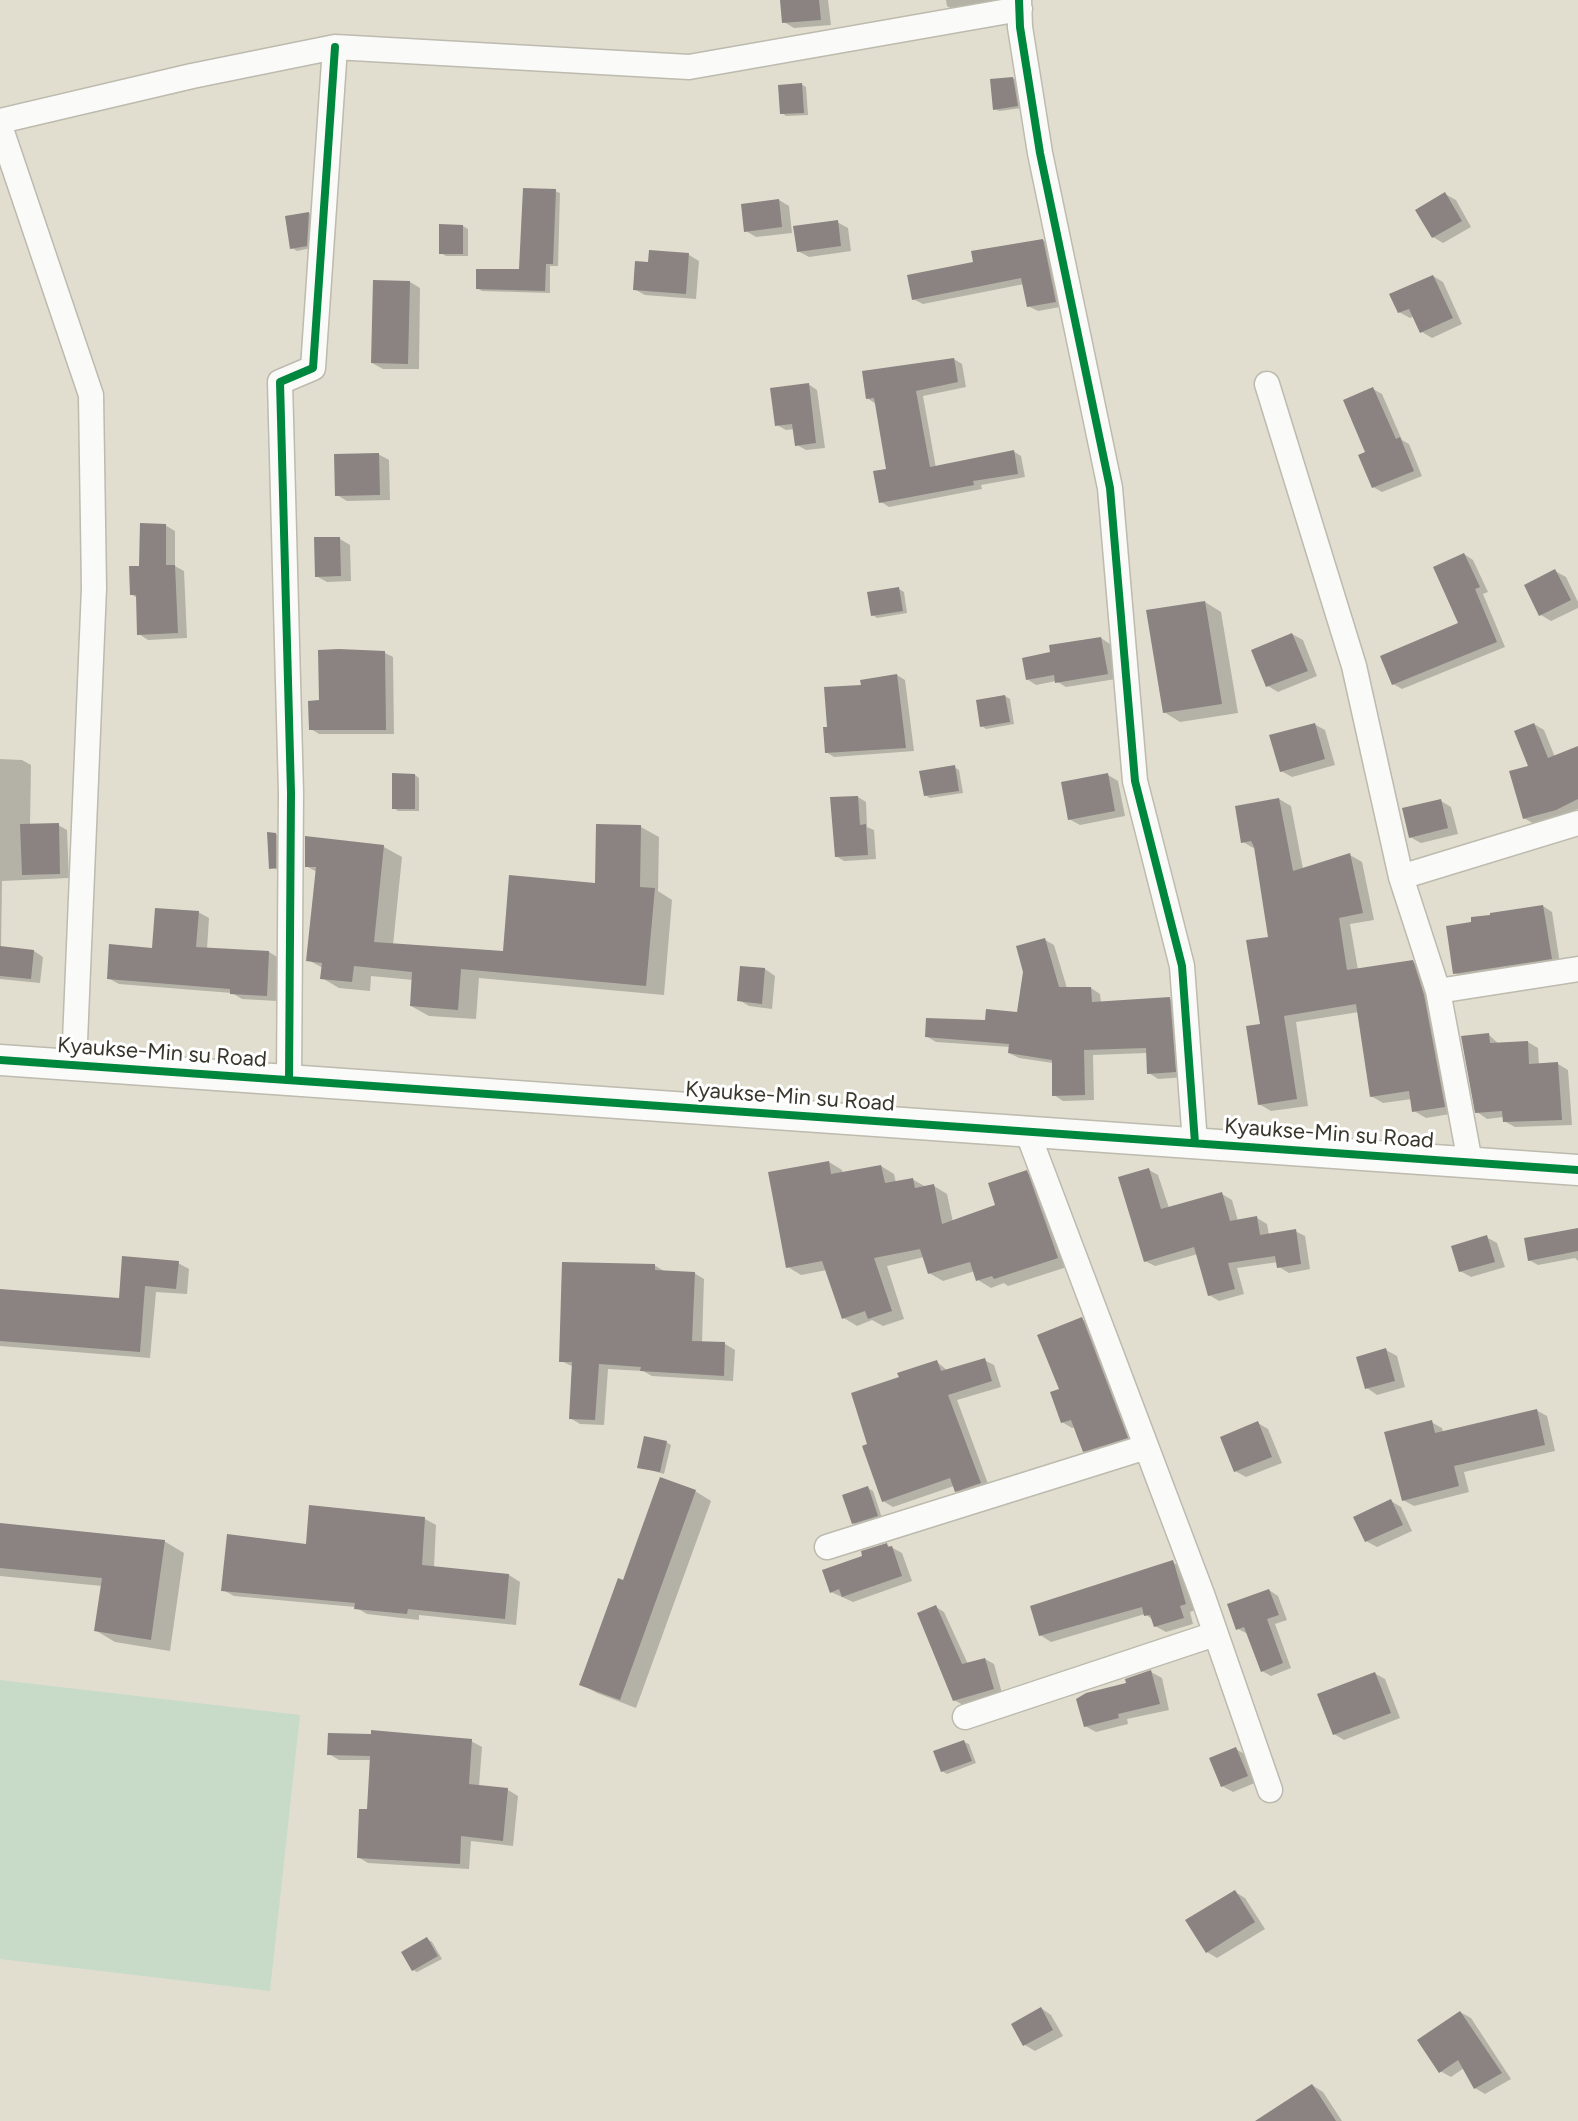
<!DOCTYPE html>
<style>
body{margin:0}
canvas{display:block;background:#e1decf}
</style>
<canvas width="1578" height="2121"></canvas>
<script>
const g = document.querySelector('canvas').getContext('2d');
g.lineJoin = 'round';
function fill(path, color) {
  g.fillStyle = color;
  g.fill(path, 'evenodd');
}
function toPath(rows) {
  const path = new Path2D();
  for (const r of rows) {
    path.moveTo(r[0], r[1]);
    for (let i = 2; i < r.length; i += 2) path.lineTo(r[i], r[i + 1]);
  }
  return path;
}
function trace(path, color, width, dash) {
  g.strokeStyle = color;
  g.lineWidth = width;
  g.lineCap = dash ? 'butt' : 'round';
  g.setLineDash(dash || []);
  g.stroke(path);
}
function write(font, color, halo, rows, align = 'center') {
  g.font = font + ' Figtree,sans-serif';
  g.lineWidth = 6;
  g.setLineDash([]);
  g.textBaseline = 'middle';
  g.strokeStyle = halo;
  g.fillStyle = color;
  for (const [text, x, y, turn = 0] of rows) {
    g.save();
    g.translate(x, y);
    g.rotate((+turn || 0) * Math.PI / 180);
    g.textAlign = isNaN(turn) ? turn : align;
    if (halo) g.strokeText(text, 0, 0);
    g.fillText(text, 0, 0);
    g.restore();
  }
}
fill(toPath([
 [0,1680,300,1715,270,1991,0,1959]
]), '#c7dbc8');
fill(toPath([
 [782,0,828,0,831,25,794,28,784,22],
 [946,0,999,0,1000,5,957,12,947,6],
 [1013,78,1018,81,1022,108,999,111,995,109],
 [801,84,806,87,808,115,786,116,782,113],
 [555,191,560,193,558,266,550,266,550,293,482,291,477,288,520,271],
 [1445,194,1456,200,1471,227,1443,243,1433,237],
 [779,200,789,206,792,233,756,237,746,231],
 [309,213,314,216,311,248,297,251,292,248,287,217],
 [837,222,848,228,851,251,809,257,798,251],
 [441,226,463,226,468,229,468,256,446,256,441,253],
 [1043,240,1053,246,1065,306,1038,311,1028,306,1024,284,923,304,913,299,975,263],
 [689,255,699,261,696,299,645,295,634,289,649,264],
 [1433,276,1443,282,1462,324,1432,338,1422,332,1415,316,1410,318,1399,312],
 [410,282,420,288,419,369,383,369,372,363],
 [954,359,962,364,966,387,923,396,936,468,1013,451,1021,456,1025,477,981,485,982,489,889,507,881,502,888,470,876,404,867,398],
 [808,384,817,390,825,448,806,450,797,445,795,429,786,430,777,425],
 [1373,389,1382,394,1402,440,1409,444,1422,476,1382,492,1373,487,1367,453],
 [378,454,389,460,390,500,347,501,337,495],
 [165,525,175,531,175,566,184,571,187,638,148,640,139,634,137,598,131,594,140,567],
 [340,539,350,545,351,581,327,582,316,576],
 [1464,554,1473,560,1488,592,1483,594,1505,647,1402,689,1393,684,1460,624],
 [1555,571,1566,577,1578,602,1578,608,1551,621,1541,615,1526,586],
 [899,589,904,592,907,613,877,618,873,615],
 [1205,602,1221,612,1238,713,1180,722,1164,712],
 [1292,634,1303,640,1317,676,1278,692,1268,686],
 [1101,638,1110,644,1116,679,1066,687,1056,681,1036,685,1027,679,1052,654],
 [385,653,393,657,394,734,319,734,311,729,321,702],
 [897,675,905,680,914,751,834,757,826,752,828,728,862,686],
 [1005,696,1010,699,1014,724,986,729,982,726],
 [1314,724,1325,730,1335,765,1292,777,1281,771],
 [1534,724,1544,730,1555,757,1578,751,1578,809,1534,824,1524,818],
 [0,759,22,760,31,765,30,826,58,825,67,830,69,878,2,881,1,948,34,951,43,957,40,983,0,979],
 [954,767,959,770,963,793,930,798,925,795],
 [415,775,419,778,419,811,398,811,394,808],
 [1108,775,1118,781,1125,816,1080,825,1069,819],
 [858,797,866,802,867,827,874,830,876,859,844,861,836,856],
 [1279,799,1291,806,1303,869,1350,855,1362,862,1374,920,1350,924,1358,970,1413,962,1425,969,1456,1113,1426,1118,1414,1111,1412,1099,1383,1103,1371,1096,1359,1012,1296,1022,1308,1106,1271,1111,1259,1104,1262,1025,1269,938,1255,849,1243,842],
 [1441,801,1451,807,1458,834,1421,843,1410,837],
 [641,827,659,837,658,891,672,900,664,995,479,978,476,1019,429,1016,411,1006,413,980,371,976,370,991,339,988,322,978,323,968,308,960,317,872,306,866,306,838,384,847,402,857,393,945,504,953,597,884],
 [276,834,281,837,281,870,270,868],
 [1543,906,1552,912,1560,964,1464,978,1455,973,1473,923],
 [198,912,209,918,207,949,269,952,279,958,277,1001,242,999,232,993,119,984,108,978,154,949],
 [1045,940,1054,945,1067,988,1091,988,1100,994,1101,1003,1170,999,1179,1004,1185,1077,1158,1079,1149,1073,1147,1053,1093,1055,1094,1100,1063,1101,1054,1095,1053,1063,1019,1058,1009,1053,1010,1047,936,1042,926,1036,1019,1014],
 [765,969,775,976,772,1009,749,1006,739,1000],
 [1489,1035,1499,1044,1528,1042,1538,1048,1539,1065,1558,1064,1568,1070,1572,1125,1515,1127,1504,1121,1504,1117,1487,1119,1477,1112],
 [829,1162,842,1170,843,1173,881,1166,894,1174,896,1183,912,1179,926,1187,934,1186,947,1194,953,1222,997,1206,1026,1172,1040,1179,1070,1266,1008,1286,1004,1283,991,1288,978,1280,975,1271,943,1281,929,1273,924,1257,887,1266,904,1319,883,1326,872,1320,857,1326,844,1318,827,1270,801,1275,788,1267],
 [1149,1170,1158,1175,1169,1208,1222,1194,1232,1200,1238,1221,1257,1218,1267,1224,1269,1235,1295,1231,1305,1236,1310,1269,1289,1273,1279,1267,1278,1262,1237,1268,1244,1294,1219,1301,1209,1295,1198,1254,1155,1266,1145,1261],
 [1578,1230,1578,1261,1575,1258,1538,1265,1529,1260],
 [1486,1237,1497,1243,1505,1267,1471,1277,1460,1271],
 [178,1263,189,1269,187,1294,156,1292,150,1358,0,1346,0,1291,120,1299],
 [654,1265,664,1271,694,1273,704,1279,702,1343,725,1344,735,1350,733,1381,652,1376,643,1371,608,1369,604,1425,580,1424,570,1418,574,1367,561,1361],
 [1082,1319,1092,1325,1137,1443,1094,1456,1084,1451,1076,1427,1072,1428,1062,1422,1061,1390],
 [1386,1350,1397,1356,1405,1387,1377,1395,1367,1388],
 [984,1360,994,1365,1001,1387,957,1400,990,1489,966,1497,956,1491,954,1486,893,1507,883,1501,869,1445,901,1378,937,1362,948,1371],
 [1536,1410,1547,1416,1555,1451,1464,1472,1469,1492,1414,1506,1403,1500,1431,1422,1442,1428,1443,1432],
 [1258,1423,1268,1429,1282,1463,1246,1477,1235,1471],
 [666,1442,671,1445,664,1474,639,1467],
 [868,1488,873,1491,882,1518,858,1526,853,1523],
 [695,1491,711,1501,636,1708,597,1693,581,1684,624,1582],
 [1391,1501,1401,1507,1412,1531,1377,1547,1366,1541],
 [425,1519,436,1525,434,1567,509,1575,520,1582,516,1625,419,1615,419,1620,367,1614,355,1607,234,1596,223,1590,307,1545],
 [0,1525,164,1541,184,1553,170,1651,115,1642,95,1630,102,1586,0,1576],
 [887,1545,902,1553,912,1581,853,1602,831,1592,864,1557],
 [1172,1562,1183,1568,1195,1610,1190,1612,1193,1624,1166,1632,1155,1626,1153,1620,1145,1614,1051,1642,1040,1635],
 [1269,1590,1278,1596,1287,1620,1275,1624,1291,1668,1271,1676,1262,1671,1248,1634,1238,1629],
 [936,1607,944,1612,968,1664,985,1659,994,1664,1002,1693,963,1705,954,1700],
 [1151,1672,1162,1678,1169,1710,1127,1719,1128,1724,1096,1732,1085,1726,1128,1684],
 [1374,1673,1385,1679,1400,1718,1344,1740,1334,1734],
 [471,1741,482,1747,479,1786,508,1790,518,1796,513,1846,471,1841,469,1869,368,1863,358,1857,369,1811,371,1760,339,1760,329,1754],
 [964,1742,969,1744,976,1763,947,1774,942,1771],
 [1236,1749,1246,1755,1257,1782,1233,1792,1222,1786],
 [1235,1892,1245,1898,1265,1929,1217,1958,1207,1952],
 [427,1939,432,1942,442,1959,417,1972,413,1970],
 [1041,2008,1051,2015,1063,2036,1035,2051,1025,2045,1013,2024],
 [1460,2012,1471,2018,1511,2079,1485,2094,1475,2088,1464,2068,1451,2077,1440,2071],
 [1312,2085,1323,2092,1342,2121,1264,2121]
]), '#0003');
fill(toPath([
 [780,0,819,0,821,20,782,23],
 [1013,77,1018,106,993,110,990,79],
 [802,83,804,113,780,114,778,85],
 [523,188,556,189,553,264,546,264,545,291,476,289,476,269,519,269],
 [1445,192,1462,221,1432,238,1415,210],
 [779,199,782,227,744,232,741,204],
 [309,212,307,246,290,249,285,216],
 [838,220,841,246,797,252,793,226],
 [439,224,463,225,463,254,439,254],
 [1043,239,1056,302,1027,307,1021,278,912,300,907,275,973,262,971,251],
 [649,250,689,253,686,294,633,290,635,261,648,262],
 [1433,275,1453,318,1420,333,1409,309,1398,313,1389,294],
 [373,280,410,281,408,364,371,363],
 [954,358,958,382,916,391,930,467,1014,450,1018,474,973,481,974,485,879,503,873,471,886,469,874,398,866,399,862,371],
 [809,383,816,443,795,446,792,424,775,426,770,388],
 [1373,387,1396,439,1400,437,1414,471,1372,488,1358,455,1365,452,1343,400],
 [379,453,380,495,335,496,334,454],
 [140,523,166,524,166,565,175,565,178,633,137,635,136,595,130,595,129,566,139,566],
 [314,537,340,537,341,576,315,577],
 [1464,553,1480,587,1475,589,1497,642,1392,685,1380,656,1458,623,1433,567],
 [1555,569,1571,600,1539,616,1524,585],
 [899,587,903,611,871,616,867,592],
 [1205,601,1222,704,1163,713,1146,610],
 [1292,633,1308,671,1266,687,1251,650],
 [1101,637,1108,674,1055,683,1054,675,1026,680,1022,658,1050,652,1049,645],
 [339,649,385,651,386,730,309,730,308,701,319,700,318,650],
 [897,674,906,748,825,753,823,727,827,727,824,687,861,685,860,680],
 [1005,695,1010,722,980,727,976,700],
 [1315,723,1325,759,1280,772,1269,735],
 [1534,723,1548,758,1578,746,1578,799,1556,810,1523,819,1509,771,1528,766,1514,731],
 [955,765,959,791,924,796,919,771],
 [392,773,415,774,415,809,392,809],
 [1108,773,1115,811,1068,820,1061,782],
 [858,796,860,825,866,824,868,855,835,857,830,797],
 [1279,798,1293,871,1350,853,1363,913,1339,918,1347,970,1413,960,1424,995,1445,1107,1412,1112,1409,1091,1370,1097,1356,1004,1284,1016,1297,1099,1258,1105,1246,1026,1260,1024,1246,940,1268,937,1254,847,1251,841,1241,843,1235,806],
 [1441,799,1448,828,1409,838,1402,808],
 [59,823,60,874,22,875,20,824],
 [596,824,641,825,640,887,655,888,646,986,461,969,458,1010,410,1006,412,972,354,966,352,982,320,979,322,963,306,961,316,867,305,867,305,836,384,845,374,942,503,951,509,875,595,883],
 [267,832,276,833,276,868,269,869],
 [1543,905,1552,959,1453,974,1446,926,1471,922,1471,917,1490,915,1490,913],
 [155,908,199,911,196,947,269,951,267,996,230,994,230,989,107,979,109,944,152,948],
 [1045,938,1059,987,1091,987,1092,1002,1170,997,1176,1072,1147,1074,1146,1048,1084,1050,1085,1095,1052,1096,1052,1060,1008,1053,1009,1044,925,1037,926,1018,985,1020,986,1009,1017,1012,1023,972,1016,946],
 [0,946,34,950,31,979,0,976],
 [740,966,765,968,762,1004,737,1001],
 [1489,1033,1490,1043,1528,1041,1529,1064,1558,1062,1562,1120,1503,1122,1502,1111,1475,1113,1461,1036],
 [829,1161,831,1174,881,1165,885,1183,913,1178,915,1188,934,1184,942,1224,995,1205,988,1183,1027,1170,1058,1258,994,1279,992,1276,976,1281,970,1262,928,1274,920,1249,874,1258,892,1311,868,1319,865,1311,842,1319,822,1261,786,1268,768,1172],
 [1149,1168,1161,1209,1222,1192,1230,1221,1257,1216,1260,1235,1296,1229,1301,1264,1277,1268,1275,1256,1228,1263,1235,1289,1208,1296,1194,1247,1144,1262,1118,1177],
 [1578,1228,1578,1251,1528,1261,1524,1238],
 [1487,1235,1495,1262,1459,1272,1451,1246],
 [122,1256,179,1261,176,1289,145,1286,140,1352,0,1341,0,1289,119,1298],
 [562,1262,655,1264,655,1270,695,1272,692,1341,725,1342,724,1376,640,1371,641,1367,599,1364,595,1420,569,1419,572,1362,559,1362],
 [1082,1317,1128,1438,1083,1452,1071,1420,1061,1423,1050,1392,1059,1389,1037,1335],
 [1386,1348,1395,1381,1365,1389,1356,1357],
 [985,1358,992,1381,948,1395,981,1483,955,1492,950,1478,882,1502,862,1446,867,1444,851,1393,899,1377,897,1373,937,1360,941,1371],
 [1537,1409,1545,1445,1454,1466,1459,1486,1402,1501,1384,1432,1432,1420,1435,1433],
 [1258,1421,1272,1457,1234,1472,1220,1437],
 [644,1436,667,1441,660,1472,637,1468],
 [660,1477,696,1490,620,1700,579,1685,618,1578,623,1580],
 [868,1486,878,1516,852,1524,842,1495],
 [1391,1499,1403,1525,1365,1542,1353,1517],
 [309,1505,425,1517,422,1565,509,1574,505,1619,408,1609,407,1614,354,1609,355,1603,221,1591,227,1534,306,1544],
 [0,1523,165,1540,151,1640,94,1631,102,1578,0,1568],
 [887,1543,888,1547,892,1546,902,1576,842,1597,839,1589,830,1593,822,1570,862,1556,861,1551],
 [1173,1560,1186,1604,1180,1606,1184,1618,1154,1627,1150,1615,1144,1616,1142,1607,1039,1636,1030,1606],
 [1269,1589,1279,1615,1267,1619,1283,1663,1261,1672,1244,1627,1236,1630,1227,1604],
 [936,1605,962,1664,985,1658,994,1689,953,1701,917,1613],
 [1151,1670,1160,1704,1118,1714,1119,1718,1084,1727,1076,1699,1086,1693,1126,1683,1125,1679],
 [1375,1672,1391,1713,1333,1735,1317,1694],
 [371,1730,472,1739,469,1784,508,1788,503,1841,461,1836,460,1864,357,1858,359,1809,367,1809,370,1756,327,1755,328,1733,371,1734],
 [964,1740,972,1761,941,1772,933,1751],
 [1236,1747,1248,1776,1221,1787,1209,1758],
 [1235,1890,1255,1922,1206,1953,1185,1920],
 [427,1937,438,1956,412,1971,401,1952],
 [1041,2007,1053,2030,1023,2046,1011,2024],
 [1460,2011,1502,2073,1474,2089,1458,2060,1439,2073,1417,2040],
 [1312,2084,1336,2121,1255,2121]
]), '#8a8381');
const minor = toPath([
 [1019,0,1020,27,1040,153,1110,488,1135,781,1182,966,1195,1143],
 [0,121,192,76,335,47,689,67,1020,9],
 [0,126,91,395,94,588,74,1065],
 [1267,384,1354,666,1401,877,1438,991,1470,1162],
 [1401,877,1578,823],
 [1438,991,1578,969],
 [289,1080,291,793,280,382,313,368,335,47],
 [1027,1131,1202,1594,1270,1790],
 [827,1547,1146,1447],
 [965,1717,1215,1634]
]);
const tertiary = toPath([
 [0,1060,1578,1170]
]);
trace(minor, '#bdbaae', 27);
trace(tertiary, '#bdbaae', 33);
trace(minor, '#fafaf8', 24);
trace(tertiary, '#fafaf8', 30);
trace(toPath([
 [1019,0,1020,27,1040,153,1110,488,1135,781,1182,966,1195,1143],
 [0,1060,1578,1170],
 [289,1080,291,793,280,382,313,368,335,47]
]), '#00873e', 8);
write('22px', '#39362b', '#fff', [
 ["Kyaukse-Min su Road",162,1053,4],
 ["Kyaukse-Min su Road",790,1097,4],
 ["Kyaukse-Min su Road",1329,1134,4]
]);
</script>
